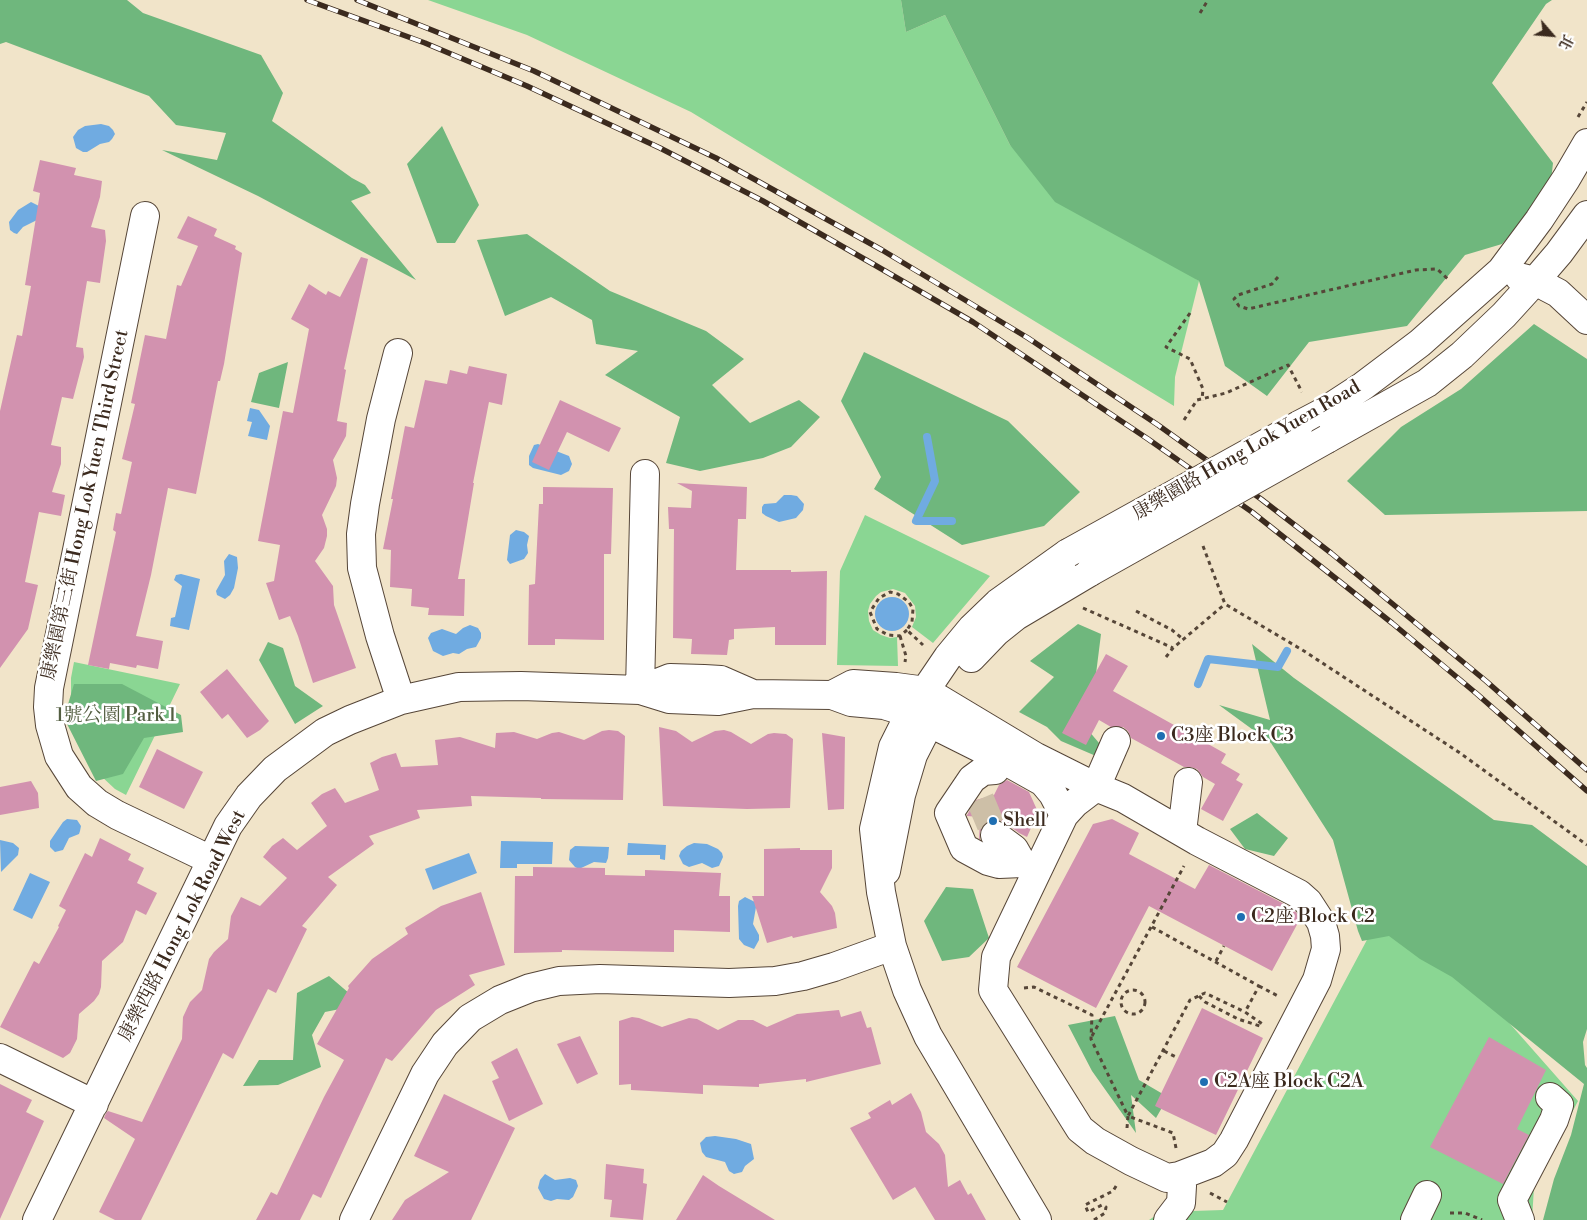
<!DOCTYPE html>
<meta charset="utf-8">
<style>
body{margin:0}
#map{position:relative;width:1587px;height:1220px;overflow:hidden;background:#f1e4c9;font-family:"Libre Bodoni","Noto Serif TC",serif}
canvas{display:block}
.north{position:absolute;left:1527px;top:10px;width:50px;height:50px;-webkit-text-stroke:4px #fff;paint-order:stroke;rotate:117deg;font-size:14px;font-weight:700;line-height:20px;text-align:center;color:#3b2a1e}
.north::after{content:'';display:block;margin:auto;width:18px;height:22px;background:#3b2a1e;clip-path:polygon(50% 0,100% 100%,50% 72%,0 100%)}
</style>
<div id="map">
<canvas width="1587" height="1220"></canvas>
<div class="north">北</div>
</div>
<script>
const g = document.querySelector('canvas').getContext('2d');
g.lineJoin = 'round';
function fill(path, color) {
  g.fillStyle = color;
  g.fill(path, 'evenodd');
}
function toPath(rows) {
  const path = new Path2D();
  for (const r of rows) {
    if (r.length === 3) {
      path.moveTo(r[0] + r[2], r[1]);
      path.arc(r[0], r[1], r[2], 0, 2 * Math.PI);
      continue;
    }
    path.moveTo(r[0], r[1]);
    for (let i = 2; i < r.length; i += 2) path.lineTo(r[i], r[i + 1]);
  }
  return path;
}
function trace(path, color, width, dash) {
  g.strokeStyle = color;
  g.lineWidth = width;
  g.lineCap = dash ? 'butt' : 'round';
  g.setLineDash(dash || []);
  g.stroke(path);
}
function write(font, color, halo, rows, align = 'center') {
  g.font = font + ' "Libre Bodoni","Noto Serif TC",serif';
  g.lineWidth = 5;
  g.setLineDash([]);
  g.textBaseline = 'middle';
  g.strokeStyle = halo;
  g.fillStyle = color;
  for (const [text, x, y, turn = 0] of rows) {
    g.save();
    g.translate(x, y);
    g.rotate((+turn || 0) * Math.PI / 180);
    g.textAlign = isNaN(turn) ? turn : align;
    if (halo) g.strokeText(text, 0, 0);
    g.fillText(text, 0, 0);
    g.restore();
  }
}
fill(toPath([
 [428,0,901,0,906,32,945,15,1010,145,1199,281,1175,377,1174,406,691,112,527,35],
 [865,515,990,576,933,643,912,627,916,617,915,606,905,593,893,589,881,592,876,596,870,604,868,611,869,621,873,630,881,635,890,638,897,637,898,666,837,665,840,571],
 [74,662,180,684,126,795,115,789,100,775,71,707,71,678],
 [1393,891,1578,1101,1534,1187,1532,1220,1149,1220,1161,1212,1223,1210]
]), '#8ad693');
fill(toPath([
 [0,0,127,0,143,13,261,55,283,93,272,121,352,178,365,185,371,193,351,201,416,280,258,196,162,150,217,160,226,133,176,125,149,96,6,42,0,44],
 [901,0,1552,0,1546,4,1492,83,1553,163,1550,190,1502,244,1465,255,1407,326,1309,342,1267,396,1225,366,1199,281,1055,202,1010,145,945,15,906,32],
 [442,126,479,205,455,243,437,243,407,164],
 [527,234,610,291,706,331,744,359,712,385,750,423,799,400,820,417,791,447,763,458,700,471,666,463,680,417,605,375,638,351,596,344,592,320,551,297,505,316,477,240],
 [1534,324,1587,359,1587,511,1385,515,1347,481,1401,427,1461,389],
 [864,352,1008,421,1080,492,1044,526,962,545,874,489,881,477,841,401],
 [288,362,279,408,251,402,259,373],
 [1078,624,1101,634,1093,698,1082,723,1105,750,1096,756,1061,741,1047,727,1019,712,1054,677,1030,661],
 [268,642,283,648,295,686,323,706,295,724,259,660],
 [1252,644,1294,678,1494,820,1532,825,1587,866,1587,1029,1583,1042,1585,1065,1587,1068,1587,1220,1543,1220,1554,1179,1571,1135,1584,1084,1452,977,1420,959,1389,936,1362,941,1358,931,1333,840,1271,743,1219,705,1270,720],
 [74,684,122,684,181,715,183,732,144,738,123,774,96,781,64,718],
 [1257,813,1288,838,1274,856,1245,849,1230,829],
 [946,887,973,889,989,938,969,957,942,961,924,921],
 [329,976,350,994,345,1008,325,1012,312,1035,321,1067,278,1085,243,1086,259,1060,293,1060,297,993],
 [1115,1016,1139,1080,1168,1097,1156,1118,1131,1095,1136,1133,1092,1071,1068,1025]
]), '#6fb77d');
fill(toPath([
 [101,124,109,126,113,130,115,134,112,139,109,142,100,144,87,152,83,152,76,148,73,137,78,130,85,126],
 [31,202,39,206,37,220,23,227,17,234,14,233,10,230,9,222,18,210],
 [250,408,259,410,270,426,267,440,248,436,252,422,247,421],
 [538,444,569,456,572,464,569,471,561,475,533,468,529,465,529,456,534,445],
 [784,495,791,495,797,496,804,504,803,510,796,518,779,522,766,516,762,513,762,507,764,504,776,503],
 [516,530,524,532,529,536,527,545,528,553,524,559,510,564,507,560,510,535],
 [229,554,237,557,238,568,234,588,230,595,225,599,217,595,216,591,225,575,224,561],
 [181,574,200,579,189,630,170,626,171,618,175,617,182,586,174,580,176,575],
 [892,614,17],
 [470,625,478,628,481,633,481,638,476,647,467,649,459,654,453,653,443,656,433,651,428,638,431,633,442,629,456,634,463,628],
 [67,819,77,820,81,826,80,831,79,834,69,838,63,850,55,852,50,847,50,841,63,822],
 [0,840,13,843,19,848,18,855,1,872],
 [501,841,553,842,552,864,517,864,517,868,500,868],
 [628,843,666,845,665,860,660,859,660,855,627,855],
 [694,843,707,844,718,849,722,853,723,857,719,866,712,868,702,863,689,867,683,864,679,856,681,851,687,846],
 [575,846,609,847,608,858,606,863,594,862,579,869,575,867,569,860,570,850],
 [469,853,477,873,433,890,425,869],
 [30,873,50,882,32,919,13,910],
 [745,897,755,902,756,907,753,924,759,935,759,940,754,949,744,945,739,939,738,906,739,901],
 [715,1136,736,1139,751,1144,754,1159,745,1166,742,1172,734,1174,729,1171,725,1162,706,1157,702,1152,700,1143,706,1137],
 [545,1174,555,1180,570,1178,576,1180,578,1186,573,1197,569,1200,557,1199,551,1201,544,1199,538,1188,540,1180]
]), '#70abe1');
trace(toPath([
 [927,437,935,481,916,521,952,521],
 [1198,684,1208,659,1278,667,1287,651]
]), '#70abe1', 8);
fill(toPath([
 [40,160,76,168,74,175,102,181,100,197,91,227,105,230,106,241,100,283,87,281,76,347,83,348,84,357,73,399,62,397,51,445,61,447,61,464,52,492,65,495,61,516,39,512,25,582,38,585,28,629,0,668,0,411,17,335,22,336,31,286,25,285,40,193,33,191],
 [188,216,217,229,214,236,236,246,235,249,242,253,224,364,220,381,218,381,196,494,168,488,151,575,136,636,163,641,158,669,137,665,136,668,110,663,109,669,88,665,116,532,113,530,116,513,121,514,132,462,122,459,135,404,131,403,145,335,166,339,177,285,181,286,198,246,177,238],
 [361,257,368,259,344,369,346,370,337,421,347,423,346,436,333,460,337,478,336,486,322,515,327,529,327,536,324,548,315,561,333,586,334,605,356,668,313,683,298,636,290,616,279,620,266,583,274,581,280,545,258,541,283,411,293,413,309,329,291,319,309,284,326,295,328,291,340,297],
 [469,366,507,374,502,405,489,402,473,483,474,483,458,579,465,579,464,616,428,615,429,608,411,606,412,589,390,587,391,550,383,549,393,499,391,499,405,426,414,428,425,380,447,384,450,370,467,374],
 [560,400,621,428,609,452,567,432,549,470,532,462],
 [677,483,747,487,746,519,738,519,736,570,791,570,791,572,827,571,826,645,775,645,775,627,734,629,734,639,729,640,727,655,691,654,692,639,673,638,674,529,669,529,668,507,691,508,692,491],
 [543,487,613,488,611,554,604,554,604,640,555,639,555,645,528,645,529,585,535,584,539,504,543,504],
 [1106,654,1128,666,1113,691,1226,754,1221,763,1240,774,1236,780,1243,784,1223,821,1201,809,1215,784,1203,777,1197,769,1190,767,1184,767,1131,738,1128,731,1123,727,1111,727,1099,720,1086,745,1062,733],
 [227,669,269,721,260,730,247,738,228,714,222,719,200,692],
 [659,727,676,731,692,742,715,731,724,730,731,732,751,744,768,734,774,733,786,734,793,739,790,808,747,809,663,806],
 [609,730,618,731,625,736,623,800,541,799,541,798,471,796,472,806,417,810,420,818,369,836,374,844,328,877,337,885,302,926,307,929,276,993,268,989,233,1059,223,1053,141,1220,115,1220,99,1212,135,1139,104,1118,106,1113,108,1111,142,1122,182,1039,183,1017,190,1002,202,990,209,959,214,952,228,939,231,916,241,897,260,906,287,878,263,857,272,846,283,838,297,850,327,826,311,803,322,794,335,788,345,803,379,790,370,763,382,757,396,753,401,767,438,765,435,740,460,737,495,748,496,733,514,732,537,739,552,733,559,732,584,740,602,731],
 [822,733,845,737,844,809,828,810],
 [157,749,203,772,184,809,139,787],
 [1007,780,1029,792,1038,812,1027,837,1019,833,1004,822,996,819,989,821,983,825,980,833,980,839,979,839,980,817,967,816,967,815,976,800,994,795,999,785],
 [31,781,38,793,39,808,0,815,0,787],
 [1112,819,1139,833,1129,854,1195,889,1209,865,1290,907,1296,912,1300,919,1272,971,1149,906,1096,1008,1017,967,1093,824],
 [100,838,131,854,128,860,144,868,137,883,157,893,146,915,136,910,123,942,102,961,101,987,99,994,94,1001,79,1014,77,1039,70,1053,63,1058,0,1027,34,961,39,964,59,927,58,926,66,910,59,906,85,853,92,857],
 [800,848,800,850,832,850,832,868,820,892,832,906,835,913,837,928,793,938,792,936,767,943,752,896,764,896,764,849],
 [533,867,605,868,605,875,645,876,645,870,721,873,719,896,730,896,730,932,674,930,674,952,562,950,562,952,514,953,515,876,533,876],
 [481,892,505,965,469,975,475,985,436,1010,392,1061,386,1058,321,1198,313,1194,300,1220,256,1220,271,1192,277,1195,324,1097,344,1060,317,1044,349,988,348,986,372,959,408,934,405,928,441,906],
 [1202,1008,1263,1038,1216,1135,1155,1106],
 [839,1010,841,1017,861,1011,867,1028,871,1027,881,1064,806,1082,806,1079,759,1084,759,1087,703,1085,703,1094,631,1090,631,1084,619,1085,619,1021,632,1017,639,1018,662,1027,689,1018,697,1019,718,1030,738,1020,753,1020,767,1027,797,1014],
 [580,1036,598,1074,577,1084,557,1044],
 [1489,1037,1546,1070,1517,1129,1529,1135,1503,1184,1430,1147],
 [517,1048,543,1104,509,1121,492,1081,499,1078,491,1062],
 [0,1084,32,1100,26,1112,44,1121,0,1219],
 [911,1093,921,1112,926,1132,939,1144,945,1155,948,1187,960,1180,968,1195,971,1193,986,1220,935,1220,915,1187,893,1200,850,1128,871,1118,868,1113,890,1100,892,1105],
 [444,1094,515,1128,471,1220,392,1220,405,1200,449,1172,414,1156],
 [606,1164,644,1169,643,1183,647,1184,643,1220,610,1217,612,1200,604,1199],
 [703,1175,719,1186,775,1220,676,1220]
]), '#d292af');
trace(toPath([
 [980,799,995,835]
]), '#cdbfa7', 28, [28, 14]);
const minor = toPath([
 [145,216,49,688,48,707,50,725,59,756,79,787,97,803,117,815,211,860],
 [1519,277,1535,281,1558,293,1587,320],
 [398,353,381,419,365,504,361,534,362,568,380,636,401,700],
 [1299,425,1320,414,1363,386,1420,343,1501,271,1539,220,1566,179,1587,143],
 [1327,439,1427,383,1462,355,1504,315,1535,281,1559,253,1587,215],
 [971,658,996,632,1016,616,1090,572],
 [640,690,645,474],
 [640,690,670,678,704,679,721,680,753,694],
 [832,695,853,684,896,687,926,691,1036,757,1096,787,1123,798,1197,841,1299,894,1308,902,1321,922,1325,936,1326,949,1317,980,1234,1140,1225,1154,1213,1163,1179,1176,1167,1178,1131,1161,1095,1141,1080,1129,993,990,996,957,1064,815,1075,803,1096,787,1116,741],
 [995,770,983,771,972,779,949,813,964,848,988,861,999,864,1022,863,1037,870],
 [1182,832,1188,782],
 [995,835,1014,849,1022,863],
 [886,871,901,795,913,755,938,706],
 [0,1058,94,1104],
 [37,1220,228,826,249,796,275,769,325,732,350,720,401,700,459,687,521,686,640,690,669,699,718,701,753,694,832,695,851,702,884,705,910,713,1002,759,1043,782,1053,794,1064,815],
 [354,1220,425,1074,445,1044,470,1018,500,1000,530,988,559,981,600,979,729,983,775,981,803,976,834,967,892,946],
 [1037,1220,928,1036,907,990,892,946,881,892,874,829,893,747,910,713,948,657,972,628,998,603,1068,553],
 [1168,1220,1181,1203,1182,1186,1179,1176],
 [1415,1220,1427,1195],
 [1520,1220,1512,1200,1554,1120,1559,1105,1550,1097]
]);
trace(minor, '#564638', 30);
trace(toPath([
 [1200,13,1208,0],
 [1578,117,1587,102],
 [1278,277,1272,284,1238,295,1234,299,1239,306,1248,309,1416,270,1437,269,1450,281],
 [1190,313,1166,347,1190,359,1203,389,1202,400],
 [1184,420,1197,400,1226,393,1288,365,1302,392],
 [1203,546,1225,604,1304,651,1460,753,1587,845],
 [1083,608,1173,648],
 [1136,611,1172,630,1184,640],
 [907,630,900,636,888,635,877,629,870,612,879,598,890,592,898,594,909,602,913,609,912,622,907,630,923,645],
 [900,636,906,656,905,662],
 [1166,657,1173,648,1225,604],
 [1152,927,1259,986,1245,1012],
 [1216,961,1224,946],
 [1259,986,1278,996],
 [1024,988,1034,987,1092,1015,1091,1039,1128,1116,1127,1128],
 [1133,1002,12],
 [1199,996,1205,1002,1238,1019,1263,1027],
 [1092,1036,1184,866],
 [1164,1051,1178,1058],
 [1176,1148,1173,1133,1128,1116,1190,1000,1205,993,1245,1012,1264,1025],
 [1210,1193,1227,1202],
 [1450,1213,1465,1213,1482,1220],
 [1094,1220,1105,1213,1106,1207,1102,1205,1088,1212,1085,1205,1113,1191,1118,1183]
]), '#564638', 3, [4, 4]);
trace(minor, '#fff', 28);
const rail = toPath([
 [307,0,425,43,527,86,660,148,763,201,873,264,973,322,1148,439,1252,512,1392,623,1477,694,1587,791],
 [357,0,534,71,716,158,882,250,1028,338,1158,425,1261,499,1331,553,1486,681,1587,770]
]);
trace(rail, '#3b2a1e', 5.5);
trace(rail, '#fff', 4, [11]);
const minorBridge = toPath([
 [1068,553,1299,425],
 [1090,572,1327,439]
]);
trace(minorBridge, '#564638', 30, []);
trace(minorBridge, '#fff', 28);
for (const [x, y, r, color] of [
 [1161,736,5,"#1f6fb2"],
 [993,821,5,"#1f6fb2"],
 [1241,917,5,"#1f6fb2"],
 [1204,1082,5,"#1f6fb2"]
]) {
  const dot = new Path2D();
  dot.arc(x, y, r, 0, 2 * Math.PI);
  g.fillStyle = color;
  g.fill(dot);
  trace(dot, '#fff', 2);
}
write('19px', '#3b2a1e', '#fff', [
 ["康樂園路 Hong Lok Yuen Road",1247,451,-30],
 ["康樂園第三街 Hong Lok Yuen Third Street",86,505,-78],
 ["康樂西路 Hong Lok Road West",183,926,-63]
]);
write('19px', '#535e41', '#fff', [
 ["1號公園 Park 1",116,716]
]);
write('19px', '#3b2a1e', '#fff', [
 ["C3座 Block C3",1171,736],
 ["Shell",1003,821],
 ["C2座 Block C2",1251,917],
 ["C2A座 Block C2A",1214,1082]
], 'left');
</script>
